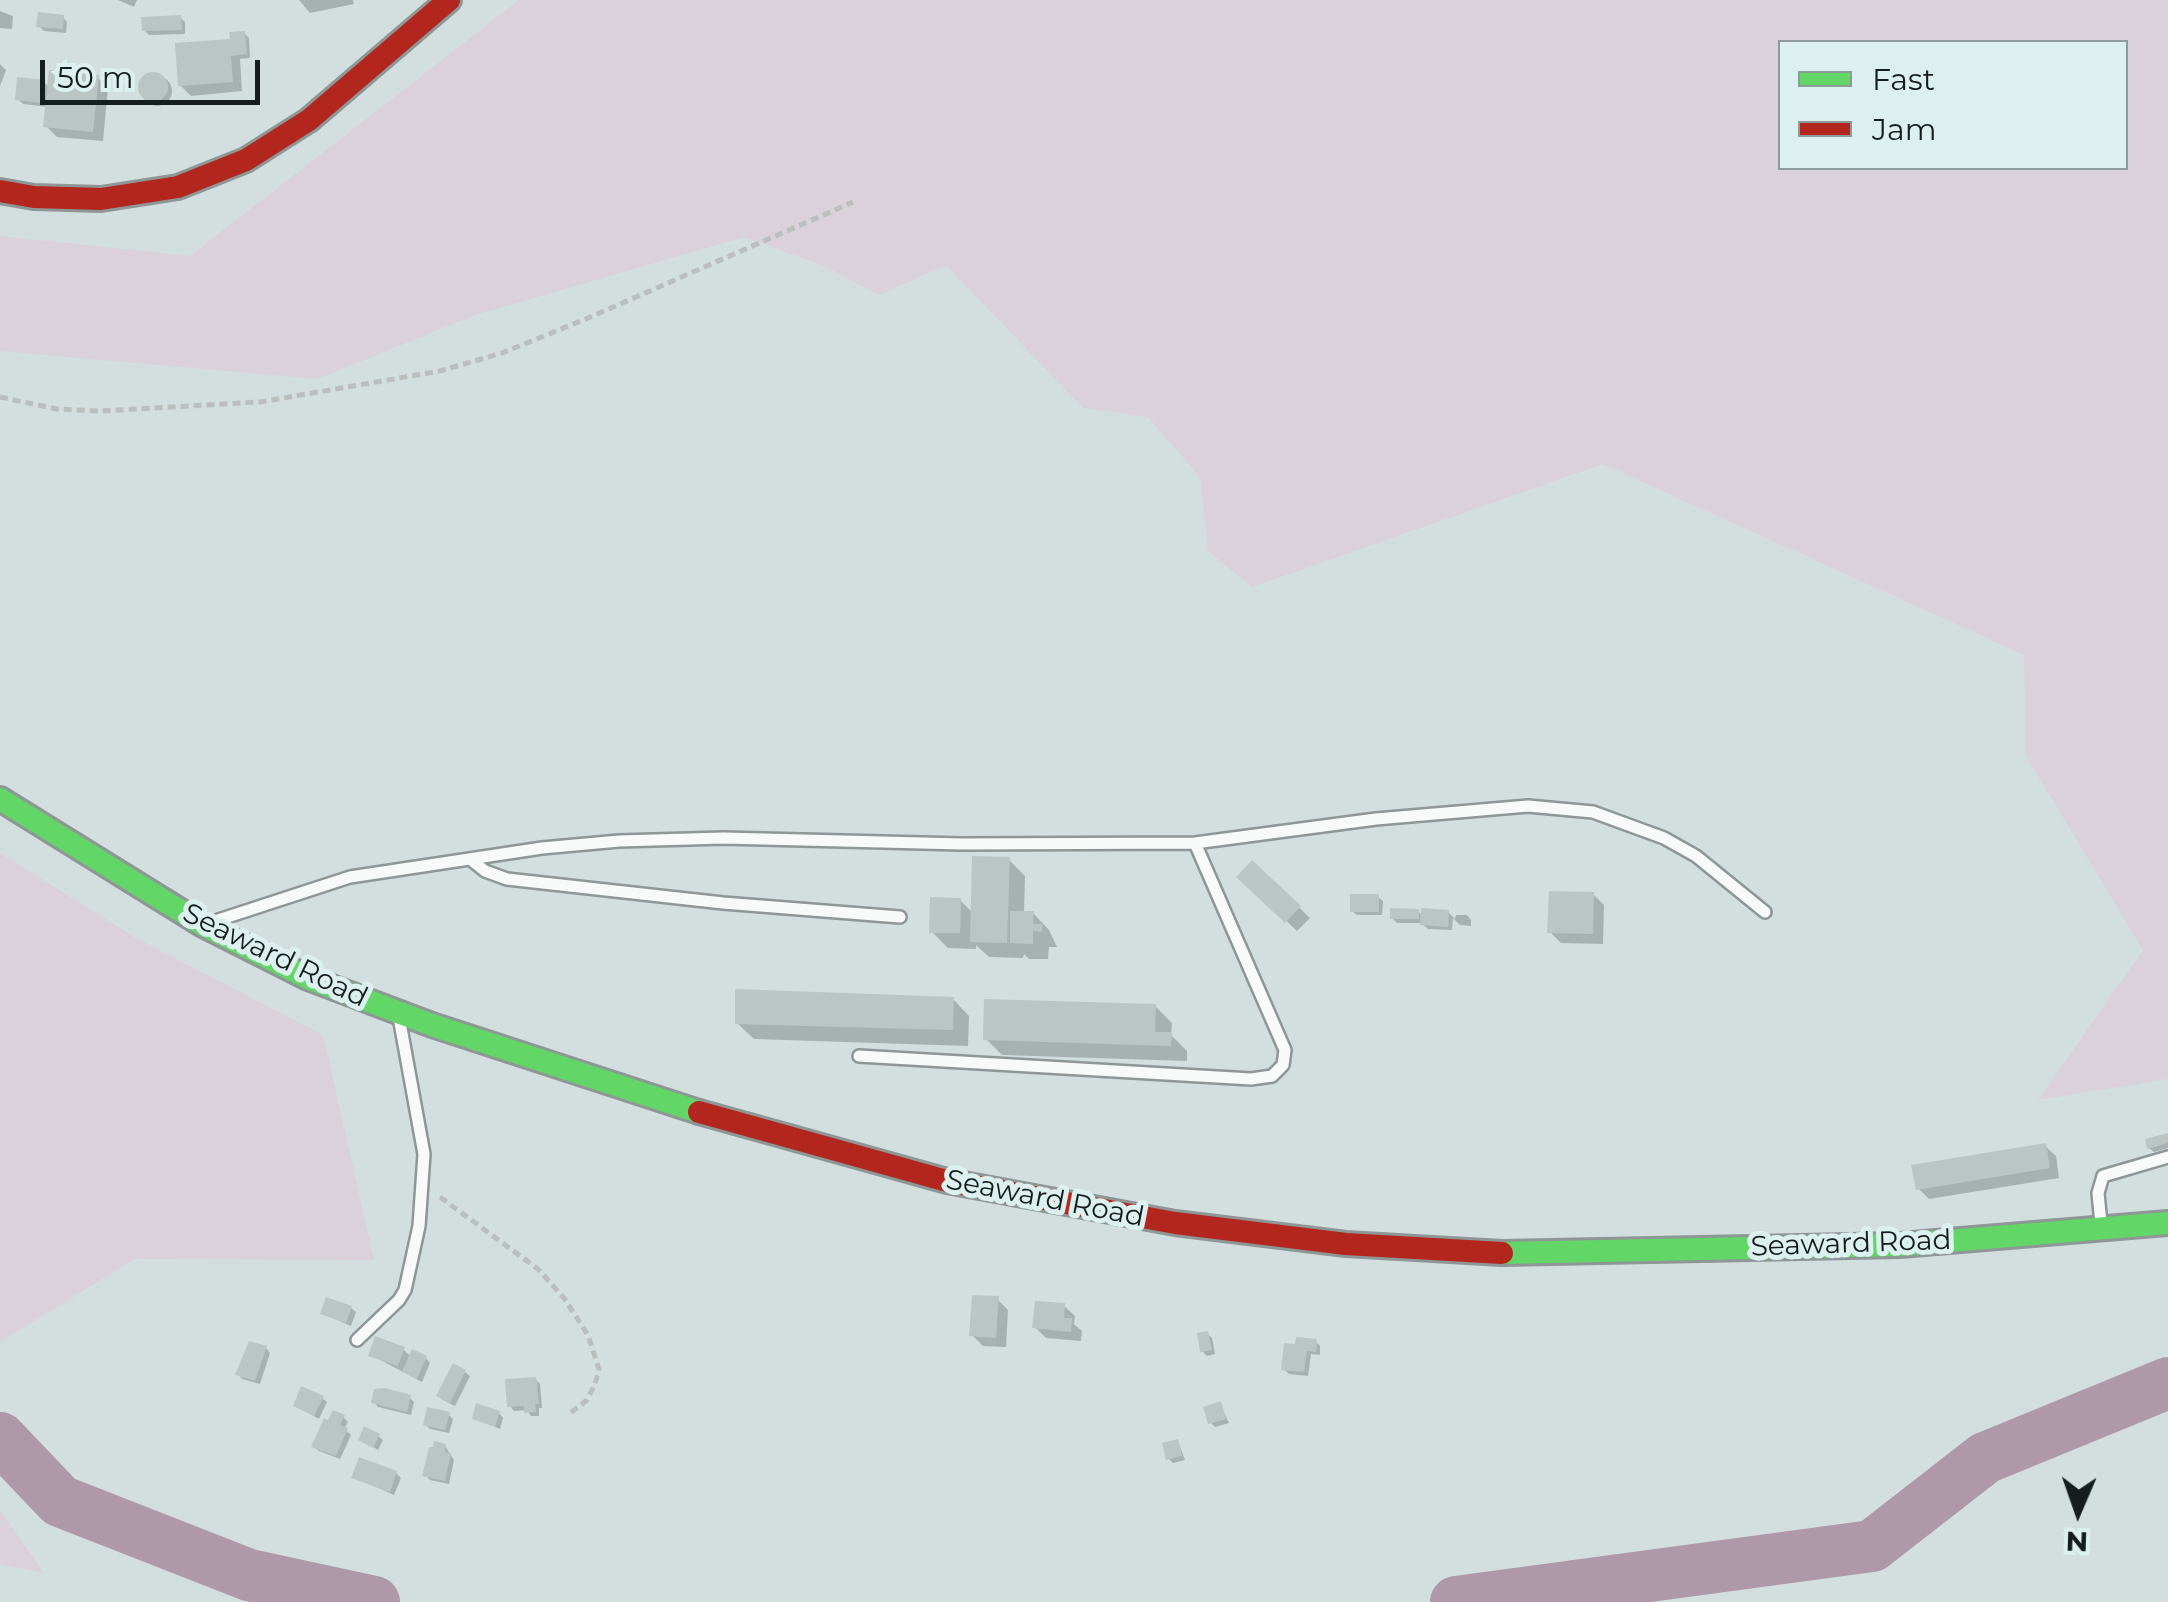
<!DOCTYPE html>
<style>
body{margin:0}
#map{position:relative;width:2168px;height:1602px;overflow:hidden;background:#d3dede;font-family:Montserrat,sans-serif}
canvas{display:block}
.legend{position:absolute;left:1778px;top:40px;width:350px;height:130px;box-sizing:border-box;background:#dcf0ef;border:2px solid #8d9c9b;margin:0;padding:12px 18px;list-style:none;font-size:30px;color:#161e1d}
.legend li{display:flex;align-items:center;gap:20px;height:50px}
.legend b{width:50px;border:2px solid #8d9c9b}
.north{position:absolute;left:2028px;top:1462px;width:100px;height:100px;-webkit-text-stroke:8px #dcf0ef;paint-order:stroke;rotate:182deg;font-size:28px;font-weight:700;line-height:40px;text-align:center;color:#161e1d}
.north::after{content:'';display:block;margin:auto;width:35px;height:45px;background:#161e1d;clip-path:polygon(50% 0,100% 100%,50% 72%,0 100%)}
.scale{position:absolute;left:40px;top:60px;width:220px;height:45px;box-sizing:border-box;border:5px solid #161e1d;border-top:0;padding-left:12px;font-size:30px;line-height:35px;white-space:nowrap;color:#161e1d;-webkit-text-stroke:8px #dcf0ef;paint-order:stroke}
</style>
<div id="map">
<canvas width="2168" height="1602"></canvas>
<ul class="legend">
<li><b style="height:12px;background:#63d668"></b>Fast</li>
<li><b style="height:12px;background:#b3261e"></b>Jam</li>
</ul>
<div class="north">N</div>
<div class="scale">50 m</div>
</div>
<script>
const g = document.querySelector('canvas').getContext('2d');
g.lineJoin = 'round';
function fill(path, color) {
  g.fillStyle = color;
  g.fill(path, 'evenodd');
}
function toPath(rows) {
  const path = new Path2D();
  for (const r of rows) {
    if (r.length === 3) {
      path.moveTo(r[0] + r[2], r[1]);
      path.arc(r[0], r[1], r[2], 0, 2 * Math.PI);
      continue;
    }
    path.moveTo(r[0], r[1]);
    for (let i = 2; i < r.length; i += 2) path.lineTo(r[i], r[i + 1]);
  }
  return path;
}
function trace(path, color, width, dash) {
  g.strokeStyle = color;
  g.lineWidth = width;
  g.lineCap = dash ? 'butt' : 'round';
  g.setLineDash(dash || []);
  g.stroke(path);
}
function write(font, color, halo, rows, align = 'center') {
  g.font = font + ' Montserrat,sans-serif';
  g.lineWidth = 10;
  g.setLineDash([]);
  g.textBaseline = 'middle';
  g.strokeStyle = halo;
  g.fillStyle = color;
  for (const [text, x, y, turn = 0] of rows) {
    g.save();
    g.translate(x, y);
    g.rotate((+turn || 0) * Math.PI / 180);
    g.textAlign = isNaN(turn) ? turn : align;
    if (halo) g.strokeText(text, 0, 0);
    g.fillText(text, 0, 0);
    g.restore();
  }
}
fill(toPath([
 [519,0,2168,0,2168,1079,2038,1100,2143,950,2026,756,2024,655,1603,464,1252,587,1208,551,1200,477,1148,417,1083,408,946,265,879,295,824,266,745,237,478,314,317,379,0,351,0,236,190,256],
 [2126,42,2126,168,1780,168,1780,42],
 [0,853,136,938,323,1035,374,1260,135,1259,0,1342],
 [0,1510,44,1573,0,1564]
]), '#dbd1da');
fill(toPath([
 [118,0,137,0,134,7],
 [299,0,353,0,354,4,310,13],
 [0,11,13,16,12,29,0,28],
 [63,17,67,22,66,33,44,31,39,26],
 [180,18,185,22,185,34,149,35,144,30],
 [244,33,249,38,250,58,240,59,242,91,191,96,180,85],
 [0,64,6,70,0,86],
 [157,91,15],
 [98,78,108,88,103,141,57,137,46,126,48,107,23,104,18,99,44,82,50,88],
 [1009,860,1025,876,1024,913,1033,913,1049,930,1057,947,1049,947,1048,959,1029,959,1024,954,1023,958,989,957,976,945,976,949,948,948,932,932,960,900,973,913],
 [1252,863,1310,918,1297,931,1239,877],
 [1593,894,1604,905,1603,944,1561,943,1550,932],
 [1378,897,1383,901,1382,915,1357,915,1352,911],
 [1418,911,1423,917,1448,912,1455,919,1456,915,1467,915,1471,920,1471,926,1460,925,1453,918,1452,930,1428,929,1422,923,1397,923,1392,918],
 [953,999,969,1016,968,1046,754,1039,737,1023],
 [1155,1006,1172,1023,1171,1035,1187,1051,1187,1061,1002,1055,986,1039],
 [2168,1135,2168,1148,2154,1152,2149,1148],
 [2045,1146,2056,1156,2059,1178,1929,1199,1918,1188],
 [997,1299,1008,1310,1006,1347,983,1346,972,1335],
 [1064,1306,1075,1316,1074,1324,1082,1331,1081,1341,1046,1338,1035,1327],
 [351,1308,356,1312,351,1326,323,1314],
 [1207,1333,1212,1338,1215,1354,1207,1356,1202,1351],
 [1316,1342,1320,1346,1320,1355,1311,1354,1308,1376,1289,1374,1284,1369],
 [266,1348,270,1353,260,1384,242,1379,238,1374],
 [403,1349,411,1357,426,1358,430,1363,422,1382,371,1355],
 [465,1372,470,1376,455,1406,443,1400,439,1396],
 [536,1380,540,1384,542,1408,539,1408,539,1416,531,1416,527,1410,514,1411,510,1406],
 [409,1397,414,1402,411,1415,378,1407,374,1402],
 [322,1398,327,1402,319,1419,296,1406],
 [1220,1404,1229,1423,1215,1427,1211,1423],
 [499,1413,503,1418,500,1429,474,1418],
 [448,1414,453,1419,449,1433,430,1429,426,1425],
 [343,1417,348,1422,344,1429,351,1435,340,1459,319,1451,314,1447],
 [378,1436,383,1440,378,1450,361,1439],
 [1178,1442,1185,1460,1173,1463,1168,1458],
 [445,1446,454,1460,449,1484,430,1480,425,1475],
 [396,1473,401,1478,394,1495,354,1477]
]), '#0003');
trace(toPath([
 [0,1438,60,1501,249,1575,374,1602],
 [1456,1602,1872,1546,1985,1458,2168,1383]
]), '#af98a8', 52);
fill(toPath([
 [38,12,64,15,63,29,36,27],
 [181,15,182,30,142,31,141,17],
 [245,31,247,54,231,56,233,82,178,86,175,43,230,39,229,32],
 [49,70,99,75,93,132,43,127],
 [153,87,15],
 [17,77,45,80,43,103,15,100],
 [972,856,1010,857,1007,943,970,942],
 [1252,860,1301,906,1285,923,1236,877],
 [1549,891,1594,892,1593,934,1547,933],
 [1350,894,1379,894,1379,912,1350,912],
 [930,897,961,898,960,933,929,933],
 [1390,908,1419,909,1419,919,1390,919],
 [1421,908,1449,910,1448,927,1420,925],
 [1010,911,1034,911,1033,924,1042,924,1042,932,1033,931,1033,944,1010,943],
 [735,989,954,997,953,1030,735,1024],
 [984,999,1156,1004,1155,1032,1172,1032,1171,1046,983,1040],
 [2168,1133,2168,1143,2147,1149,2145,1139],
 [2046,1143,2050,1168,1916,1190,1911,1165],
 [972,1295,999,1296,996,1338,969,1336],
 [326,1297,352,1306,346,1323,320,1314],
 [1035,1301,1065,1303,1064,1318,1072,1318,1071,1332,1032,1328],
 [1208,1331,1212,1350,1200,1352,1197,1333],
 [375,1336,405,1347,398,1366,368,1356],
 [1296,1337,1317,1339,1316,1352,1307,1351,1304,1372,1281,1370,1284,1343,1295,1344],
 [249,1341,267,1346,255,1381,235,1375],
 [412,1349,427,1356,417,1379,402,1372],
 [453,1363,466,1370,450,1403,436,1396],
 [536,1377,539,1404,535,1404,536,1412,524,1413,524,1406,507,1407,505,1379],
 [301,1386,324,1396,314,1416,293,1406],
 [385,1388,411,1395,407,1412,371,1403,374,1389],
 [1221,1401,1226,1419,1208,1424,1203,1407],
 [476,1403,500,1411,495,1427,472,1419],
 [427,1407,450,1412,445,1430,423,1425],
 [333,1410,345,1415,340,1425,348,1428,336,1456,311,1447,324,1418,328,1420],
 [364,1426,380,1434,373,1448,358,1440],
 [1178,1439,1182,1456,1166,1460,1162,1443],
 [434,1441,446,1444,445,1452,451,1453,445,1481,422,1476,429,1447,433,1447],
 [359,1457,397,1471,390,1492,351,1478]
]), '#bbc5c4');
const lane = toPath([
 [1195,843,1376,819,1528,806,1593,812,1664,838,1696,856,1765,912],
 [470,859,485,871,507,879,723,903,900,917],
 [212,922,350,877,542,848,619,841,723,838,962,844,1195,843,1285,1050,1283,1065,1272,1076,1251,1079,859,1056],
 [2101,1224,2098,1193,2103,1176,2168,1157],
 [357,1340,399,1300,405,1290,419,1226,424,1154,399,1017]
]);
const fast = toPath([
 [0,799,203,925,308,978,432,1025,699,1112],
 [1502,1253,1900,1245,2168,1223]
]);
const jam = toPath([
 [0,191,34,197,101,199,178,187,246,160,309,120,449,0],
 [699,1112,947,1181,1175,1223,1346,1244,1502,1253]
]);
trace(lane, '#8e9696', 16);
trace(fast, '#8e9696', 28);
trace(jam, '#8e9696', 28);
trace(toPath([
 [0,397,57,409,100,411,260,402,440,371,502,353,588,318,853,202],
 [440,1197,538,1269,564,1298,588,1335,599,1369,595,1384,587,1400,569,1414]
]), '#babebd', 5, [8, 5]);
trace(lane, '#f8fafa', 11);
trace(fast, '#63d668', 22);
trace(jam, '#b3261e', 22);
write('28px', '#161e1d', '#dcf0ef', [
 ["Seaward Road",275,956,26],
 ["Seaward Road",1045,1199,11],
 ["Seaward Road",1851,1244,-2]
]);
</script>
